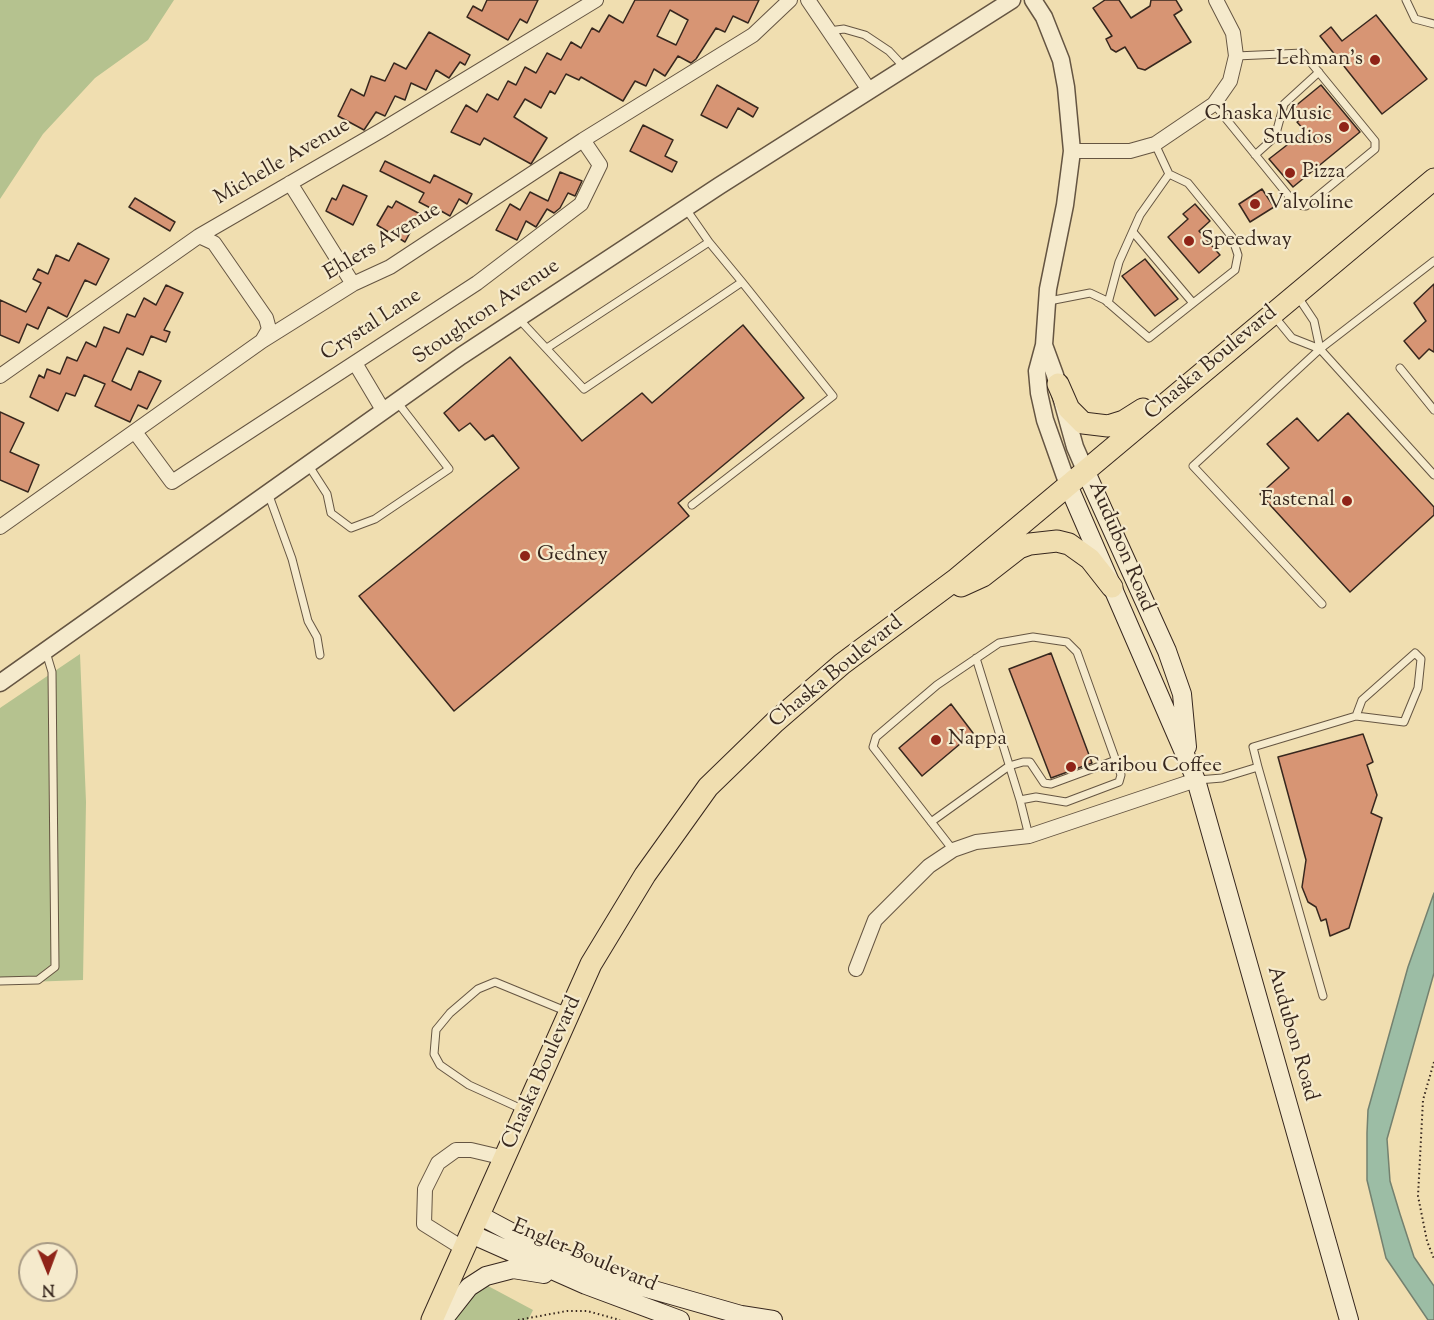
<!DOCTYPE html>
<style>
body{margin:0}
#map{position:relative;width:1434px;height:1320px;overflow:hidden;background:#f0deb0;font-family:"Sorts Mill Goudy",serif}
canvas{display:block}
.north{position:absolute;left:18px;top:1242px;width:60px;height:60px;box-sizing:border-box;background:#f5eacc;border:2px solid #a99c86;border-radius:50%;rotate:179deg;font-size:16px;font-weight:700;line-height:24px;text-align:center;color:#37271e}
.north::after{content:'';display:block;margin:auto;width:21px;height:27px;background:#8f2418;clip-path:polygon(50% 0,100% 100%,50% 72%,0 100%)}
</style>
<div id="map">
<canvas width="1434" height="1320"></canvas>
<div class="north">N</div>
</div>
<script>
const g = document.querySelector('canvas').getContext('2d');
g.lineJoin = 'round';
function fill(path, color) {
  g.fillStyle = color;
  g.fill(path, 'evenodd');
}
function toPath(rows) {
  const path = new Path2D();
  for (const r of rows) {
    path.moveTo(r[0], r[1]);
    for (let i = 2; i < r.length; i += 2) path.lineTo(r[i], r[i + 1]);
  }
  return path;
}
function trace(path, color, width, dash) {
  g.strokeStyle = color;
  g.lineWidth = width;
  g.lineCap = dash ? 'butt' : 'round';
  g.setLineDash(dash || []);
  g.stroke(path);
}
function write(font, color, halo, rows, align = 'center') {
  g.font = font + ' "Sorts Mill Goudy",serif';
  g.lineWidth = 4.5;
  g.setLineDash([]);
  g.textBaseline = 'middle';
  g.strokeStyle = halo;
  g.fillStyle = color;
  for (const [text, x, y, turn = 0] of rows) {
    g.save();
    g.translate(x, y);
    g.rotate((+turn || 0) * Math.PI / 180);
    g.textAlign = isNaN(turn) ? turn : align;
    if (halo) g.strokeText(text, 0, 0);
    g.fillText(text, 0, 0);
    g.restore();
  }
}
fill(toPath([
 [0,0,174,0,148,40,95,78,43,134,0,199],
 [80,654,86,802,83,980,0,983,0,708],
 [475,1279,533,1310,528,1320,441,1320]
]), '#b5c28f');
const water = toPath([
 [1434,893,1434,973,1387,1139,1390,1181,1400,1214,1414,1257,1434,1286,1434,1320,1428,1320,1386,1258,1367,1180,1367,1133,1368,1110,1408,967,1434,893]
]);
fill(water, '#9cbda5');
trace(water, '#74816f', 1.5);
const building = toPath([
 [487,0,538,0,527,23,520,19,508,40,467,17,473,6,482,11,487,0],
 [635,0,759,0,748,23,733,16,725,32,716,28,696,59,691,63,678,56,665,76,654,69,646,86,635,81,623,101,581,77,579,80,566,74,555,94,550,91,541,108,525,99,514,117,547,138,531,164,484,138,480,145,451,132,466,105,477,112,487,94,498,100,508,81,516,85,525,67,536,73,547,53,561,60,571,42,581,48,592,28,599,32,609,15,623,23,635,0],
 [670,10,688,20,676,45,657,36,670,10],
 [1105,0,1119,0,1131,18,1150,6,1151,0,1176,0,1182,10,1174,15,1191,42,1145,70,1138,68,1125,47,1116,52,1111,49,1106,39,1112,36,1093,8,1105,0],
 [1376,15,1427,79,1382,114,1320,36,1331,27,1342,41,1376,15],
 [429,32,470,55,465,65,460,62,449,78,436,70,426,90,411,83,405,100,395,96,385,116,376,112,364,130,338,116,351,89,364,96,371,76,385,81,394,63,406,69,429,32],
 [717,85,758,108,753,117,738,108,727,128,701,115,717,85],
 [1321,85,1360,132,1293,187,1269,159,1305,131,1297,122,1302,118,1293,108,1321,85],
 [643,125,673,140,665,156,677,162,672,172,630,151,643,125],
 [385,161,430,183,434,175,472,194,467,204,459,199,450,216,441,211,440,213,419,202,424,193,380,171,385,161],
 [560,172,582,181,575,196,568,193,560,208,554,213,547,209,536,227,526,221,517,240,496,230,510,204,520,210,530,192,548,201,560,172],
 [343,185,367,196,353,225,326,211,332,198,336,200,343,185],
 [1262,189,1274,207,1250,222,1239,204,1262,189],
 [135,198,175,222,170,231,129,207,135,198],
 [396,201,420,214,405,242,377,225,388,206,392,208,396,201],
 [1195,204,1210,221,1199,231,1220,255,1199,273,1168,237,1188,219,1183,214,1195,204],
 [78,243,109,259,96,285,85,280,67,317,48,307,38,329,27,324,19,343,0,335,0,300,26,312,41,283,33,279,38,269,48,274,56,255,69,261,78,243],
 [1145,259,1178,299,1155,316,1122,276,1145,259],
 [1434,284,1434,352,1429,349,1419,359,1404,341,1426,321,1414,303,1434,284],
 [166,285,183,293,164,330,170,332,166,342,151,336,143,355,127,348,112,381,131,390,139,371,161,381,147,409,138,405,130,422,95,406,105,384,84,375,75,396,66,393,58,411,30,397,39,375,44,378,47,369,60,374,67,357,77,361,86,342,96,347,104,327,119,333,127,314,135,317,144,298,156,305,166,285],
 [743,325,804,398,678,503,689,516,454,711,359,596,519,468,493,435,485,440,470,423,459,431,444,413,510,357,582,441,642,393,652,403,743,325],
 [0,412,24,423,10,452,39,465,28,492,0,480,0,412],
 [1348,413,1434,507,1434,515,1350,592,1260,494,1289,468,1267,444,1297,418,1318,441,1348,413],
 [1051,653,1092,763,1051,778,1009,669,1051,653],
 [951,704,973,733,922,776,899,748,951,704],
 [1363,734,1373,762,1367,765,1377,795,1371,813,1382,818,1349,928,1330,936,1326,919,1321,921,1316,907,1308,902,1302,887,1306,860,1278,757,1363,734]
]);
fill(building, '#d79574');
trace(building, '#37271e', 1.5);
const service = toPath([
 [1406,0,1415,19,1434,24],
 [829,31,844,29,865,35,889,51,904,67],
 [1214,104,1296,205,1306,206,1375,149,1375,141,1303,53,1236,56],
 [1255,155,1275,137,1284,104,1319,72],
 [686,209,709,242],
 [1133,232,1193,303],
 [1298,297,1314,321,1320,349],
 [1049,301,1090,293,1105,300,1149,338,1235,270,1238,255,1232,237,1188,183,1169,174,1155,144],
 [1108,303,1119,262,1140,215,1169,174],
 [1274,316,1292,338,1320,349,1434,475],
 [518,318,584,389,742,282,833,396,692,505],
 [547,348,709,242,742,282],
 [1400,368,1434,410],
 [309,466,327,494,331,513,351,528,375,519,449,469,398,403],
 [268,493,292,559,308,621,317,637,320,655],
 [1322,604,1193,466,1320,349,1434,261],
 [976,658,1020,800],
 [1258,767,1253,747,1356,716,1362,700,1415,653,1421,659,1418,688,1404,722,1356,716],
 [1198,780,1222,778,1258,767,1323,996],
 [931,822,1009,766,1023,762,1030,762,1044,783,1051,784,1116,760],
 [953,850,873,747,876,737,937,685,999,643,1033,637,1067,642,1077,652,1121,775,1119,782,1066,802,1036,797,1020,800,1029,836],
 [0,981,38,980,55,967,52,672,46,652],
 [524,1110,469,1085,440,1065,434,1054,436,1030,450,1013,478,989,495,982,568,1012]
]);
const minor = toPath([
 [808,0,869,90],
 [1072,151,1130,151,1155,144,1214,104,1230,81,1236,56,1233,33,1216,0],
 [290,183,353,284],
 [199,236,214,243,266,318,269,329,262,341],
 [355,363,383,410],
 [0,376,199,236,382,130,596,0],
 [135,432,172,482,477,283,581,204,600,165,583,140],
 [0,527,262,341,353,284,390,267,583,140,753,35,790,0],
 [856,969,875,920,929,866,953,850,976,842,1029,836,1196,780],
 [464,1249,424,1224,425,1189,438,1163,456,1150,471,1150,505,1158]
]);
const tertiary = toPath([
 [1033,0,1044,17,1061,60,1066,87,1072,151,1065,205,1048,289,1044,345,1055,375,1075,447,1085,470],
 [1044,345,1037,371,1039,393,1045,420,1068,485],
 [0,683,461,356,719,186,1012,0]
]);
const secondary = toPath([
 [1085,470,1167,651,1182,694,1187,747],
 [1068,485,1196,780,1349,1320],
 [479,1215,552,1254,636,1285,741,1315,773,1320],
 [471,1234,586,1285,680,1320],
 [443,1320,469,1287,486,1276,513,1269,544,1274]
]);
const primary = toPath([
 [1058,384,1069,409,1083,423,1108,426,1124,421,1143,409],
 [961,586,983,576,1019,548,1030,544,1057,541,1069,544,1090,559,1112,587],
 [432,1320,591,964,645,875,708,787,775,722,842,664,955,580,1434,179]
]);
trace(service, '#655542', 9);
trace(minor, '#655542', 16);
trace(tertiary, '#655542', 19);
trace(secondary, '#37271e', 20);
trace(primary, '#37271e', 23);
trace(toPath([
 [1434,1062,1423,1100,1418,1196,1427,1241,1434,1259],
 [518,1320,567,1311,587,1311,620,1320]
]), '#37271e', 2, [1.5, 3]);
trace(service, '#f5eacc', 7);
trace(minor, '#f5eacc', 14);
trace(tertiary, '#f5eacc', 16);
trace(secondary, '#f5eacc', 18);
trace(primary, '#f0deb0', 21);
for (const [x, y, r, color] of [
 [1375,60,6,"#8f2418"],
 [1344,127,6,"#8f2418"],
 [1290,173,6,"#8f2418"],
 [1255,204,6,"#8f2418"],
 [1189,241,6,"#8f2418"],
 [1347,501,6,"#8f2418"],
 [525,556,6,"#8f2418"],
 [936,740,6,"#8f2418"],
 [1071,767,6,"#8f2418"]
]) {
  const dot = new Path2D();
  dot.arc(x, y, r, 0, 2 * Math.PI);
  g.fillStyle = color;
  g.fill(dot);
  trace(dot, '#f5eacc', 2);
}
write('21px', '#37271e', '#f5eacc', [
 ["Lehman's",1363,60,"right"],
 ["Chaska Music",1332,115,"right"],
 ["Studios",1332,139,"right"],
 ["Pizza",1302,173],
 ["Valvoline",1267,204],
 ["Speedway",1201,241],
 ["Fastenal",1335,501,"right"],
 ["Gedney",537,556],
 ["Nappa",948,740],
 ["Caribou Coffee",1083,767]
], 'left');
write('21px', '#37271e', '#f5eacc', [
 ["Michelle Avenue",283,163,-30],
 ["Ehlers Avenue",383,243,-31],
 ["Stoughton Avenue",487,313,-34],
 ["Crystal Lane",372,326,-33],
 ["Chaska Boulevard",1212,364,-40],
 ["Audubon Road",1120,547,67],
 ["Chaska Boulevard",837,673,-39],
 ["Audubon Road",1291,1034,74],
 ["Chaska Boulevard",543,1073,-66],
 ["Engler Boulevard",584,1257,23]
]);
</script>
